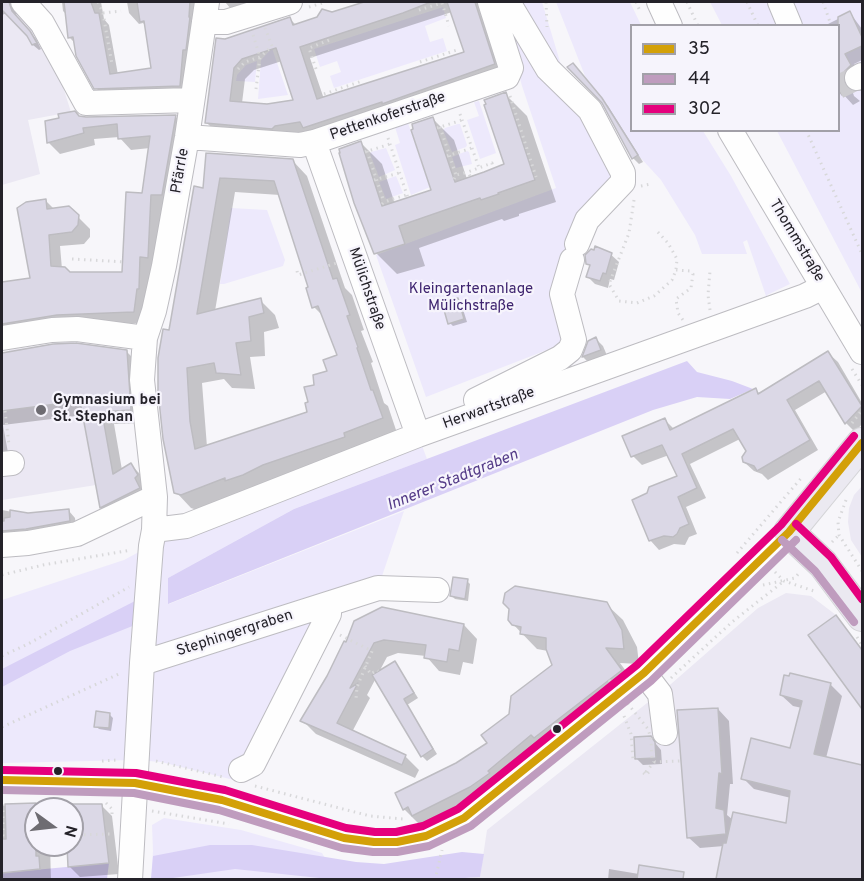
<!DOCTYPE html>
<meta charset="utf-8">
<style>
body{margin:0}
#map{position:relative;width:864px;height:881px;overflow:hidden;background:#f7f6fa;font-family:Overpass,sans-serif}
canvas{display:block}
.frame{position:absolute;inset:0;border:3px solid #242229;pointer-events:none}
.legend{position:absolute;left:630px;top:24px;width:210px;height:108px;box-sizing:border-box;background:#f6f4fc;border:2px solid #a2a0a8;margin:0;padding:8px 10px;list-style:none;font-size:18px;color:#242229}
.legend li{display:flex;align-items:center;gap:12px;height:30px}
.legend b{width:30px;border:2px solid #a2a0a8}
.north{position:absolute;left:24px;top:797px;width:60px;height:60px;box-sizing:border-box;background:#f6f4fc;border:2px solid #a2a0a8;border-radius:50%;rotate:105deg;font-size:16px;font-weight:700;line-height:24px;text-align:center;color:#242229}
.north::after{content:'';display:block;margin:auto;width:21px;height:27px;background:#6e6c72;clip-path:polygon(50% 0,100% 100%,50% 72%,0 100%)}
</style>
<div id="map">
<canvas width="864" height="881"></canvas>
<div class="frame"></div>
<ul class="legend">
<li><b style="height:8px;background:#d3a008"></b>35</li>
<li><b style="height:8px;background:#bf9cbe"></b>44</li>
<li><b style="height:8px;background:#e5007d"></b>302</li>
</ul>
<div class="north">N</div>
</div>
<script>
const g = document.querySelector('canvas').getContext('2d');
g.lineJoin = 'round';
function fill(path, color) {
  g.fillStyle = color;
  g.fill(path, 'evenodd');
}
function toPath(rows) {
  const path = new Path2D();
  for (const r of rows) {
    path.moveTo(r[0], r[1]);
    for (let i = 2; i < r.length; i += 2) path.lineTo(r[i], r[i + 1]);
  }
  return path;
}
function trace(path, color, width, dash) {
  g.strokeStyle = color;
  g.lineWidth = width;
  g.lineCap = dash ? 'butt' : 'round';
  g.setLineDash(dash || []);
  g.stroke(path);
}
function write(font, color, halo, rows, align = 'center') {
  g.font = font + ' Overpass,sans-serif';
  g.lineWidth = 4.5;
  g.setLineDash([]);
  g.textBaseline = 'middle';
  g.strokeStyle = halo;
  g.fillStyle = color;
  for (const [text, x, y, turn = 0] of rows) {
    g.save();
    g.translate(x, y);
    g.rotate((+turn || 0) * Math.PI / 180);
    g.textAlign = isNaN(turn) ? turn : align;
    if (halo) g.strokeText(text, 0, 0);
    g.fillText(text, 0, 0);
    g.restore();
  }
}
fill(toPath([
 [2,2,11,2,18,8,56,65,71,112,28,120,40,174,2,185],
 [74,341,77,389,96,485,2,500,2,353,9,351,9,350],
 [862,486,862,557,851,540,848,522,849,508,854,495],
 [786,593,811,596,836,615,862,650,862,879,458,880,480,876,487,830,671,684,758,608]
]), '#ebe8f3');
fill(toPath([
 [500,2,542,2,573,105,618,177,571,238,570,341,426,397,376,255,556,188,522,86],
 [556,2,630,2,641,25,632,26,632,130,703,131,731,176,790,284,767,295,767,299,747,240,743,242,747,254,702,254,695,235,661,180,638,155,606,104,585,76],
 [710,2,862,2,862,293,777,131,838,130,838,26,722,25],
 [443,7,446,18,425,26,430,42,443,38,447,51,334,88,330,76,341,72,337,61,320,67,314,49],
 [272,48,288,95,258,99,261,60],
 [257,61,255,82,236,81,237,75,246,65],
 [479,101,496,153,480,159,467,120,479,116,474,102],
 [408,123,430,187,411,195,395,145,400,143,395,127],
 [458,124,460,124,467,145,466,147,452,152,443,130,445,128],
 [386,148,395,170,379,177,370,154,371,152],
 [467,151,469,152,472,164,456,168,452,157],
 [396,176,403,193,386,199,379,182],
 [231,208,267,210,285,260,283,266,224,284,220,284],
 [418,435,427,459,294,509,168,578,169,604,404,511,378,588,329,604,241,770,238,781,161,762,136,760,2,763,2,600,124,560,150,546],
 [164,818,241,830,322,853,337,879,344,880,151,880,153,851,152,825]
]), '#ede9fc');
fill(toPath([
 [687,361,697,372,732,381,753,389,730,399,697,397,653,410,168,604,168,578,294,509],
 [135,601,135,625,70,651,2,687,2,669],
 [210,845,252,845,356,862,384,864,462,852,484,854,480,877,435,880,338,880,235,869,166,879,151,879,153,856],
 [109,863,107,879,2,879,2,873]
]), '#d9d0f6');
fill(toPath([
 [2,2,9,2,15,7,17,19,36,39,41,49,39,50,33,45,28,35,7,13,2,15],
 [62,2,101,2,104,19,109,25,118,75,153,69,146,26,143,23,139,24,129,13,127,2,201,2,190,96,106,98,96,88,76,44,70,38,67,15,63,11],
 [225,2,291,2,236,15],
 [364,2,482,2,505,76,315,139,218,134,207,123,225,40,290,19,296,25],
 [452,12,466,53,324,99,310,58],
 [282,61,295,101,276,104,242,103,245,79,254,70],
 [850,13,862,29,862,60,854,64,860,76,855,81,852,90,854,96,860,101,853,105,843,94,838,26,824,26],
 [579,71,608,106,643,162,639,164,633,158,604,102],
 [505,94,527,116,556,202,519,214,519,216,504,221,502,219,419,248,425,266,397,274,376,253,361,143,382,164,395,204,433,191,433,119,454,140,467,179,505,165],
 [175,116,187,128,146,323,70,326,2,338,2,283,32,279,46,201,54,209,68,207,90,229,90,237,84,244,60,246,62,269,70,274,123,273,143,195,150,148,131,150,119,137,94,139,95,145,60,154,48,142,79,117,86,119],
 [208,154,292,160,307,176,345,288,352,295,364,330,361,331,373,362,371,363,384,403,388,406,397,433,197,510,191,508,176,492,171,332,204,189],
 [235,192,280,195,310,288,314,307,324,317,339,356,329,372,315,387,309,413,207,447,202,383,224,379,232,388,255,389,250,357,265,356,264,332,279,328,275,315,260,300,215,311],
 [608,252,619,262,614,280,610,279,608,288,595,284,588,277,591,267,587,263],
 [457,300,461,303,467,322,453,326,450,323],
 [596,339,603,346,608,358,590,364,583,357,589,342],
 [54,346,126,351,139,364,143,423,114,424,122,470,131,465,144,478,150,488,114,520,101,507,84,415,3,425,10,464,2,472,2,354],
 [828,353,838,362,862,403,862,424,855,432,846,423,827,391,795,410,818,450,768,480,762,474,754,471,744,462,747,451,740,439,690,464,706,498,686,507,697,534,689,537,685,545,674,544,659,550,650,540,679,476,669,455,642,465,633,456,665,420,674,429,756,390,761,395],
 [2,510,28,515,69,511,75,518,76,527,2,540],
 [467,581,470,584,468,601,455,599,452,596],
 [606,604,623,620,637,647,639,664,620,663,637,686,429,831,422,824,420,825,404,809,457,764,489,743,511,714,553,666,548,651,537,649,509,620,511,609],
 [836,617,862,649,862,707,810,635],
 [464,625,477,639,473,664,463,662,460,675,439,671,426,656,398,653,387,657,379,672,395,663,399,668,418,698,407,705,437,754,427,761,422,756,376,678,367,695,370,698,352,732,405,756,419,770,415,778,316,734,302,720,328,677,345,643],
 [830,684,842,696,826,758,862,767,862,880,717,880,724,846,700,848,688,837,718,709,729,721,733,784,730,784,727,815,733,820,787,825,791,798,754,789,743,778,791,750,802,708,793,706,781,695],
 [110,715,113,718,111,731,99,729,96,726],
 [651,738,661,750,662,764,643,765,636,758],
 [2,805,101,805,112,816,119,874,80,877,69,866,68,845,72,845,72,809,36,809,36,845,50,845,51,880,2,880],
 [609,869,639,874,665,871,674,880,608,880]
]), '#0003');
const building = toPath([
 [2,2,9,2,12,11,30,31,37,43,32,45,27,36,2,10,2,2],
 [64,2,91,2,95,13,99,13,110,74,151,68,144,21,140,22,137,2,190,2,189,17,190,17,186,50,183,50,180,86,94,89,76,56,73,37,68,38,64,2],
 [364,2,431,2,403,13,300,47,317,99,464,52,447,2,475,2,495,64,382,104,382,102,303,128,300,122,275,126,272,129,205,123,216,38,225,39,290,17,293,25,317,17,322,9,332,12,364,2],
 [276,48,293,100,267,104,230,101,234,68,242,59,276,48],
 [850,11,862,37,862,46,845,54,851,65,845,71,843,79,845,86,851,91,842,95,838,89,838,17,850,11],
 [573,63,602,98,638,155,632,159,602,103,567,67,573,63],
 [506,92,535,180,498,193,499,194,481,200,480,198,399,226,405,244,374,254,354,203,339,153,340,153,339,149,361,141,382,206,431,190,411,130,413,129,412,124,433,117,455,182,484,172,504,164,484,105,486,104,484,100,506,92],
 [75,111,79,116,86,117,176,115,162,195,151,195,148,258,140,257,139,289,137,289,134,312,57,315,2,324,2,282,30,278,17,208,26,202,46,199,47,209,69,206,79,215,78,225,72,232,49,235,51,266,65,267,70,272,122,272,126,192,142,193,150,136,118,139,117,124,83,128,84,133,47,143,45,121,59,118,58,114,75,111],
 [206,153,293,159,333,279,337,278,350,315,347,316,358,347,357,348,371,390,373,390,383,418,344,433,345,437,263,465,243,475,225,481,225,478,181,495,174,493,163,439,158,391,158,358,163,329,169,330,194,186,203,188,206,153],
 [220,178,274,181,308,287,306,288,312,308,318,306,337,355,323,360,327,371,313,375,314,385,304,387,308,402,305,403,307,412,195,449,190,421,187,368,214,363,216,373,241,375,236,343,251,341,249,317,264,313,261,298,197,314,220,178],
 [595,246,612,253,606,274,603,273,600,281,586,277,590,265,586,264,585,255,591,249,594,250,595,246],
 [458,298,464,319,448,324,442,303,458,298],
 [596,337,601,350,582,357,588,341,596,337],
 [76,343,127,350,131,410,102,412,113,474,131,463,138,475,135,478,140,488,100,508,80,401,2,411,2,353,53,344,76,343],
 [828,351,862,406,845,424,819,381,787,400,810,440,757,471,754,466,743,462,742,457,746,451,733,429,682,454,697,488,678,497,689,524,680,528,677,534,673,537,664,536,649,541,632,500,647,493,649,487,677,476,662,445,631,457,622,436,665,418,670,430,756,388,758,394,828,351],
 [69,509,70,521,26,529,2,531,2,521,4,521,4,518,10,517,10,510,28,513,69,509],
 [453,577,468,579,465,599,450,596,453,577],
 [515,586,607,602,622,630,624,649,606,648,622,670,534,738,531,735,488,771,490,773,470,787,412,816,408,807,403,810,395,793,456,763,487,743,481,735,509,714,511,696,552,665,546,649,546,638,520,634,521,627,512,625,508,620,509,609,503,603,505,593,515,586],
 [382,607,464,624,459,651,449,649,447,662,424,658,426,645,384,640,374,643,350,688,358,683,337,723,406,755,402,765,300,721,327,676,344,641,346,642,354,621,382,607],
 [836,615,862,650,862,709,808,635,836,615],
 [395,661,414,693,404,699,433,749,421,757,372,675,395,661],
 [790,673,831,683,814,754,862,765,862,879,716,879,723,843,726,843,733,812,786,823,790,791,741,779,751,738,790,748,802,701,780,695,784,675,789,676,790,673],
 [718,708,722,774,719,773,716,808,724,810,726,834,687,838,677,710,718,708],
 [96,711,110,713,109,728,94,727,96,711],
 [651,736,655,742,656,758,635,759,634,737,651,736],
 [36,803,36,856,39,856,40,869,2,873,2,839,6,839,5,804,36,803],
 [72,804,102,804,109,863,68,867,67,845,72,845,72,804],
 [639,865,684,872,683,879,637,879,639,865]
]);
fill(building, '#dbd8e6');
trace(building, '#bdbcc1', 1.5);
trace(toPath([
 [838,87,857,78]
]), '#cdccd0', 24, [24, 12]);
const minor = toPath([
 [23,2,42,23,86,103,192,100],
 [508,2,548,69,590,110,623,173,623,182,587,220,577,244],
 [659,2,670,26],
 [780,2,790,26],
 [204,22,226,22,290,2],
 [857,78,862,75],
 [730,130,862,352],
 [187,137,300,145,314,142,507,77,511,68,490,2],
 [314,142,418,435],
 [2,338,52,330,77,329,145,338],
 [476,400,560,358,570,350,574,340,562,294,572,260],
 [2,464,12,463],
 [154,530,186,526,418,435,805,296,823,287],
 [2,545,28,543,77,534,155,497],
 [142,663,378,588,437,590],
 [644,673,660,694,665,733],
 [241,770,253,764,329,614,329,604],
 [2,780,135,783,222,800,344,838,374,842,397,842,426,836,464,818,644,673,789,532],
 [130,880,142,663,151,546,154,530,155,497,142,380,145,338,154,311,164,266,187,137,207,2]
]);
const major = toPath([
 [862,443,789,532,823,564,862,616]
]);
trace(minor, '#bdbcc1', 26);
trace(major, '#d4d4d7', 32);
trace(toPath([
 [98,2,103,13,112,64],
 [546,2,547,27],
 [636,2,640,11],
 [687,2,698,26],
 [747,2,758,26],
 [823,2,831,25],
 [309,7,326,2],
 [419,10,442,3,449,26],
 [103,13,121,11],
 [253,35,260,57,256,89],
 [420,62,457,50],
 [238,69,245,62,260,57,272,46,265,28],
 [316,69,309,48,332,39],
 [324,94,362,81],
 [510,96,536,177],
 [460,114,479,168],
 [440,127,456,175],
 [437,128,462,120],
 [806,130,862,254],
 [388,138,408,198],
 [367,151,384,202],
 [365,152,390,144],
 [447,156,472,148],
 [470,176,468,172,492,163,493,168],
 [454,179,456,175,468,172],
 [374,180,399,173],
 [641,186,651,184],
 [634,200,629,233,609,284,619,301,637,303,654,296,672,280,676,270,677,259,668,243,655,229],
 [382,204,384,202,406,195],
 [72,259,126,262],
 [676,270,690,271,693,274,691,288,676,299,678,313,683,320],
 [297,271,298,275,337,263],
 [710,310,708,295,710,271],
 [852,369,862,385],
 [5,411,9,445],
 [852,423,862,410],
 [846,500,838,522,839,535,862,571],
 [832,542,839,535],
 [737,553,803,476],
 [775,572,784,581,814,591],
 [2,575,43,565,131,550],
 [763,585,795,578,799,573],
 [340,635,372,651,357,687,356,699],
 [857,637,862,645],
 [2,656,28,644,129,587],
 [365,666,371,674,377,670,378,671],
 [671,678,732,622,784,581],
 [624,716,631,734,633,759],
 [2,727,121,673],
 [102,761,117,760],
 [156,761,223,777],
 [646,772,644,771,642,772,646,775,649,772,647,769],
 [255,786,370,816,403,819],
 [106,803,112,809,112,818],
 [152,811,229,824],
 [2,835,3,835,3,800],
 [72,835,112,834],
 [435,880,442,850]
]), '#d8d8da', 3, [1.5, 4.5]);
trace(minor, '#fefefe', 24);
trace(major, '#ebe9f1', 30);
trace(toPath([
 [609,680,648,729,651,739,652,758,655,762,680,761],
 [646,772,654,762]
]), '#d8d8da', 3, [1.5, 4.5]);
trace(toPath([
 [2,780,135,783,222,800,344,838,374,842,397,842,426,836,464,818,644,673,789,532,862,443]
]), '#d3a008', 8);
trace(toPath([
 [782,540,815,571,854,622],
 [2,790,134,793,219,810,342,848,373,852,397,852,429,846,471,826,651,681,796,540]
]), '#bf9cbe', 8);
trace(toPath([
 [796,524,831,557,862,599],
 [2,770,136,773,225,790,346,828,375,832,396,832,423,826,458,809,637,665,781,525,854,436]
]), '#e5007d', 8);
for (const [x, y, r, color] of [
 [41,410,6,"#6e6c72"],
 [557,729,5,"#242229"],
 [58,771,5,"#242229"]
]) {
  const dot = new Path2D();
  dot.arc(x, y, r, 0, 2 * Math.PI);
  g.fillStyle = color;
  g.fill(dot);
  trace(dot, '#f6f4fc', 2);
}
write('15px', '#242229', '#f6f4fc', [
 ["Pettenkoferstraße",388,117,-19],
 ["Pfärrle",181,171,-80],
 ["Thommstraße",796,241,59],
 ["Mülichstraße",366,289,71],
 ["Herwartstraße",489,409,-20],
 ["Stephingergraben",235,634,-18]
]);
write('15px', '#3e246f', '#f6f4fc', [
 ["Kleingartenanlage",471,290],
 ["Mülichstraße",471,307]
]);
write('bold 15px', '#242229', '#f6f4fc', [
 ["Gymnasium bei",53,401],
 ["St. Stephan",53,418]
], 'left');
write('italic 16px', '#533a87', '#f6f4fc', [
 ["Innerer Stadtgraben",453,481,-22]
]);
</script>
